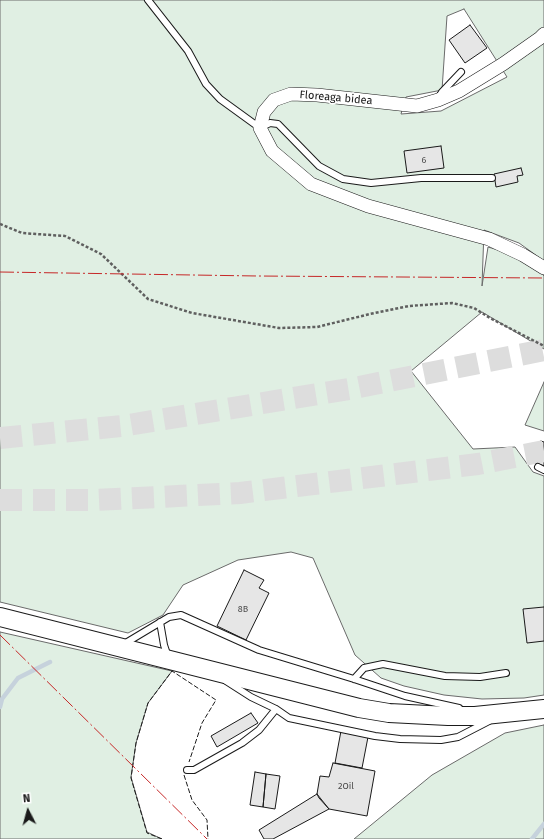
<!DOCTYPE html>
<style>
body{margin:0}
#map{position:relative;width:544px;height:839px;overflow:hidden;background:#fff;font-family:"Fira Sans",sans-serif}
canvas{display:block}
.north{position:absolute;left:8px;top:791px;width:40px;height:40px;-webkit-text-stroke:3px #fff;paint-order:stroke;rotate:354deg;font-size:11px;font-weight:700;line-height:16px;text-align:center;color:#1a1a1a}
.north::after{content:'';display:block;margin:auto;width:14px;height:18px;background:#1a1a1a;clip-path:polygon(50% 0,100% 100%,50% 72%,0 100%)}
</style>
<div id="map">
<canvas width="544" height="839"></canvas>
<div class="north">N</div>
</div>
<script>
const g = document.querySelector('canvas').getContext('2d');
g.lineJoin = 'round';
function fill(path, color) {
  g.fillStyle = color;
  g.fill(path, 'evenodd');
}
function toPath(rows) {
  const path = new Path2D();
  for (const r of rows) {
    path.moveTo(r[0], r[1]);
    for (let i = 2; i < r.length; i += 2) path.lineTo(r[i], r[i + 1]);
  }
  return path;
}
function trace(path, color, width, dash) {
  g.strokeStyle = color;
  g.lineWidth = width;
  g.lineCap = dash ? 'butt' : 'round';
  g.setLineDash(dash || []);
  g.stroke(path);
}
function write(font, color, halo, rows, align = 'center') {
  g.font = font + ' "Fira Sans",sans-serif';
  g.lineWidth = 3;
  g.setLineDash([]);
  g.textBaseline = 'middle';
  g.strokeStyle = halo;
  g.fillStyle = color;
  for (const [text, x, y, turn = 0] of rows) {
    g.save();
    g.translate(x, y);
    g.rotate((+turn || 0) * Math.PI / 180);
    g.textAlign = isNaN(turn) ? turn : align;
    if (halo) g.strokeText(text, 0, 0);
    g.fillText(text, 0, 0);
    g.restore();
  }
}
const green = toPath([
 [0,0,544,0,544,261,519,243,484,230,482,286,488,247,508,253,540,272,544,276,544,349,482,312,411,371,473,449,515,447,533,472,544,476,544,695,524,698,482,699,444,695,404,686,381,678,355,655,313,558,291,552,238,560,183,585,163,615,128,633,0,602,0,0],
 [464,9,507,77,441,111,401,114,406,97,442,90,447,16,464,9],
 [544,382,544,431,525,425,544,382],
 [0,632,172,671,148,703,136,743,131,777,147,832,162,839,0,839,0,632],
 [544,725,544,839,354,839,432,775,505,733,544,725]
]);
fill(green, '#e0efe3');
trace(green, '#6a6a6a', 1);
trace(toPath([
 [0,707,2,699,18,678,50,662],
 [532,839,544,824]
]), '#c6d2dc', 4.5);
const building = toPath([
 [470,25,487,48,465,63,449,40,470,25],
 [441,146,444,168,407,173,404,151,441,146],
 [521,168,523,175,517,176,518,182,496,187,494,174,521,168],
 [541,441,544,442,544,466,534,462,541,441],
 [244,570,264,580,259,588,269,593,246,640,217,626,244,570],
 [544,607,544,641,527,643,523,609,544,607],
 [251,713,258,723,217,747,211,736,251,713],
 [341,731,368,737,362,768,335,763,341,731],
 [333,763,375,771,367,816,329,809,319,798,317,794,320,776,329,777,333,763],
 [255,772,266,774,263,807,250,805,255,772],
 [266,774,280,776,275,809,263,807,266,774],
 [317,794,329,809,273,839,264,839,259,830,317,794]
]);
fill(building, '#e6e6e6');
trace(building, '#1a1a1a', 1);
trace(toPath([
 [0,438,122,426,349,389,544,350],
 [0,500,96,500,240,493,478,464,544,451]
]), '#ddd', 22, [22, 11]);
const lane = toPath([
 [148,0,188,51,206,84,220,99,260,128,270,123,278,124,319,166,343,179,371,183,421,178,492,178],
 [439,97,442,92,461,72],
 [538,467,544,470],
 [160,622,164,645,168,657],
 [124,644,169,617,181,615,259,650,354,679,405,696,459,708],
 [354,679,364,668,383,664,445,676,480,677,506,673],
 [226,681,251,697,276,709,289,718,375,736,400,739,441,740,458,737,489,721],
 [187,770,194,770,242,743,259,730,276,709]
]);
const street = toPath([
 [544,34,540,38,503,64,459,91,438,100,417,106,317,95,291,94,274,100,264,112,260,128,272,151,311,184,368,206,489,239,523,255,544,268]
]);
const secondary = toPath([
 [0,617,359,708,389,713,448,716,475,716,544,709]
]);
trace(lane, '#1a1a1a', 8);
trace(street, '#1a1a1a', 14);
trace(secondary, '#1a1a1a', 20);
trace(toPath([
 [0,224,22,233,65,236,101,254,148,299,192,313,279,328,317,327,370,314,409,306,452,303,474,308,490,318,544,346]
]), '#5f5f5f', 2.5, [3, 2]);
trace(lane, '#fff', 6);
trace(street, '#fff', 13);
trace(secondary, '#fff', 18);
trace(toPath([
 [184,775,192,800,207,820,208,839],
 [162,839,147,833,131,778,136,743,148,703,172,671,216,700,202,723,189,762]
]), '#1a1a1a', 1, [5, 2]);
trace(toPath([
 [0,272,257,276,544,278],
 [0,635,207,839]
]), '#c62828', 1, [14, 3, 2, 3]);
write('9px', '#4d4d4d', null, [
 ["6",424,160],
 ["8B",243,609],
 ["2Oil",346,786]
]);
write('11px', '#1a1a1a', '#fff', [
 ["Floreaga bidea",336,98,5]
]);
</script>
